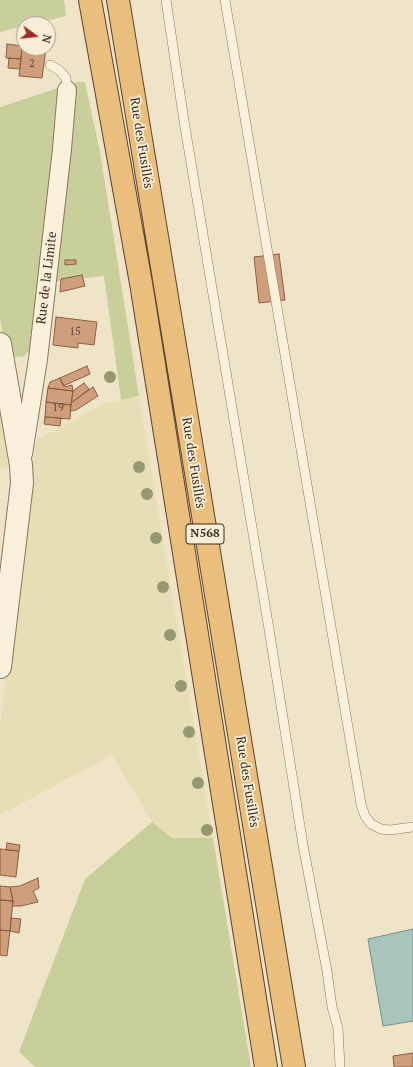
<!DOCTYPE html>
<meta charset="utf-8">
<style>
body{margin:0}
#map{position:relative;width:413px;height:1067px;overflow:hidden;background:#f0e4c8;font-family:"PT Serif",serif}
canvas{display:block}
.north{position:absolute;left:16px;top:16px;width:40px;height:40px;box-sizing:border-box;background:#f7eed8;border:1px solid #ada18e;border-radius:50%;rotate:105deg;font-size:11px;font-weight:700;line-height:16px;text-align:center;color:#3d2e20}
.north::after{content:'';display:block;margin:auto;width:14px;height:18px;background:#9e2a2b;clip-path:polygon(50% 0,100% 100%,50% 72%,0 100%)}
</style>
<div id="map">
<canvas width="413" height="1067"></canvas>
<div class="north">N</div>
</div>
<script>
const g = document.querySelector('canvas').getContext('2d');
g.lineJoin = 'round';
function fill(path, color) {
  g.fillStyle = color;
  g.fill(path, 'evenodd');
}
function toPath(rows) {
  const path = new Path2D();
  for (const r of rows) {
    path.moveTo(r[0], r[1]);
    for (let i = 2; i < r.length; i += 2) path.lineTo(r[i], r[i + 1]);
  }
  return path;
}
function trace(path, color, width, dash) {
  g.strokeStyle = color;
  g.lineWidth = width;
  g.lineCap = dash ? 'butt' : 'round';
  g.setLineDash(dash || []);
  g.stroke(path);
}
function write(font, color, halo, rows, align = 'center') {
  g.font = font + ' "PT Serif",serif';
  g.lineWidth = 3.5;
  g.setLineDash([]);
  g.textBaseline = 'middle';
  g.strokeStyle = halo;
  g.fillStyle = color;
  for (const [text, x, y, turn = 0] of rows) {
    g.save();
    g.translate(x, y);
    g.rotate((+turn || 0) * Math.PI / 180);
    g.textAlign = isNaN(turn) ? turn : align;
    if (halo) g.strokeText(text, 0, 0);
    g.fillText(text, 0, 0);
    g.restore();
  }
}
fill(toPath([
 [0,375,16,466,0,468],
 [139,396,213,838,172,838,152,822,112,755,0,815,0,726,36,440,106,403]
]), '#e6deb5');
fill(toPath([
 [0,0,64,0,66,16,34,24,24,24,24,26,0,32],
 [77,82,85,82,100,152,139,396,121,400,104,276,57,281,47,278,67,90],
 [61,87,31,349,23,357,15,357,6,353,0,318,0,107],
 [152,822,172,838,213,838,251,1067,35,1067,19,1052,85,879]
]), '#c9cf9b');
const water = toPath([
 [413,929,413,1021,383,1026,368,939,413,929]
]);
fill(water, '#a9c4bc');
trace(water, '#6f938a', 1);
const building = toPath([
 [7,44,22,46,21,59,6,58,7,44],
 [22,46,24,46,24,48,46,49,42,78,19,76,22,46],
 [9,58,21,59,20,69,8,68,9,58],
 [279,254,285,300,259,303,254,257,279,254],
 [65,260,76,260,76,264,65,265,65,260],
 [82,275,85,286,60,292,61,279,82,275],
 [56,317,97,322,94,345,78,343,78,348,53,345,56,317],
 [87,366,90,374,63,386,60,378,87,366],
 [60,378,65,387,72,385,73,391,48,388,50,382,60,378],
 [84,383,89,389,71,403,73,391,84,383],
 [93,387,98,396,76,410,70,411,71,403,93,387],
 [48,388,73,391,71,405,46,402,48,388],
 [46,402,71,405,70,419,45,417,46,402],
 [45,417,61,418,60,426,44,424,45,417],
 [7,843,20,845,19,851,6,850,7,843],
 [0,849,19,851,16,877,0,875,0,849],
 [38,878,39,888,33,891,38,902,21,906,12,906,13,901,10,887,20,886,38,878],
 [0,886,10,887,13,901,0,900,0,886],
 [0,900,13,901,10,931,0,930,0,900],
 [11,918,21,919,19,933,10,931,11,918],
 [0,930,10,931,7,956,0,955,0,930],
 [413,1053,413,1067,394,1067,393,1056,413,1053]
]);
fill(building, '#cf9f7d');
trace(building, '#8d5f41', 1);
const service = toPath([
 [166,0,184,121,269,629,303,845,327,971,332,1007,338,1028,340,1067],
 [225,0,361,804,365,816,371,824,381,829,390,830,413,827],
 [50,65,59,70,66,78,67,90]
]);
const minor = toPath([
 [23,454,38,359,62,149,67,90]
]);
const tertiary = toPath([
 [0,344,21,465,22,483,0,667]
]);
const trunk = toPath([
 [90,0,141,283,266,1067],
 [118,0,294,1067]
]);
trace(service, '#8d765c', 10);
trace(minor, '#8d765c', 20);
trace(tertiary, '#8d765c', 24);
trace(trunk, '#5b4430', 24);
trace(service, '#faf1dc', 9);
trace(minor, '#faf1dc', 18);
trace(tertiary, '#faf1dc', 22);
trace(trunk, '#eabe7c', 22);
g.fillStyle = '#96986f';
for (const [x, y] of [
 [110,377],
 [139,467],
 [147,494],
 [156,538],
 [163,587],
 [170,635],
 [181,686],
 [189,732],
 [198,783],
 [207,830]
]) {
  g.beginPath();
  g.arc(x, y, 6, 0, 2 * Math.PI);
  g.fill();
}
write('11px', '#624a37', null, [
 ["2",32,64],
 ["15",75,332],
 ["19",58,408]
]);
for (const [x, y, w] of [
 [205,534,38]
]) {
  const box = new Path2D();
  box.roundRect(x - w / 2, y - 10, w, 20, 3);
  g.fillStyle = '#f7eed8';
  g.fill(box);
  trace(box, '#3d2e20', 1);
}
write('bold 12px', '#3d2e20', null, [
 ["N568",205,534]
]);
write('13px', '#3d2e20', '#f7eed8', [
 ["Rue des Fusillés",141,143,81],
 ["Rue de la Limite",47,278,-83],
 ["Rue des Fusillés",193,463,81],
 ["Rue des Fusillés",247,782,81]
]);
</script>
